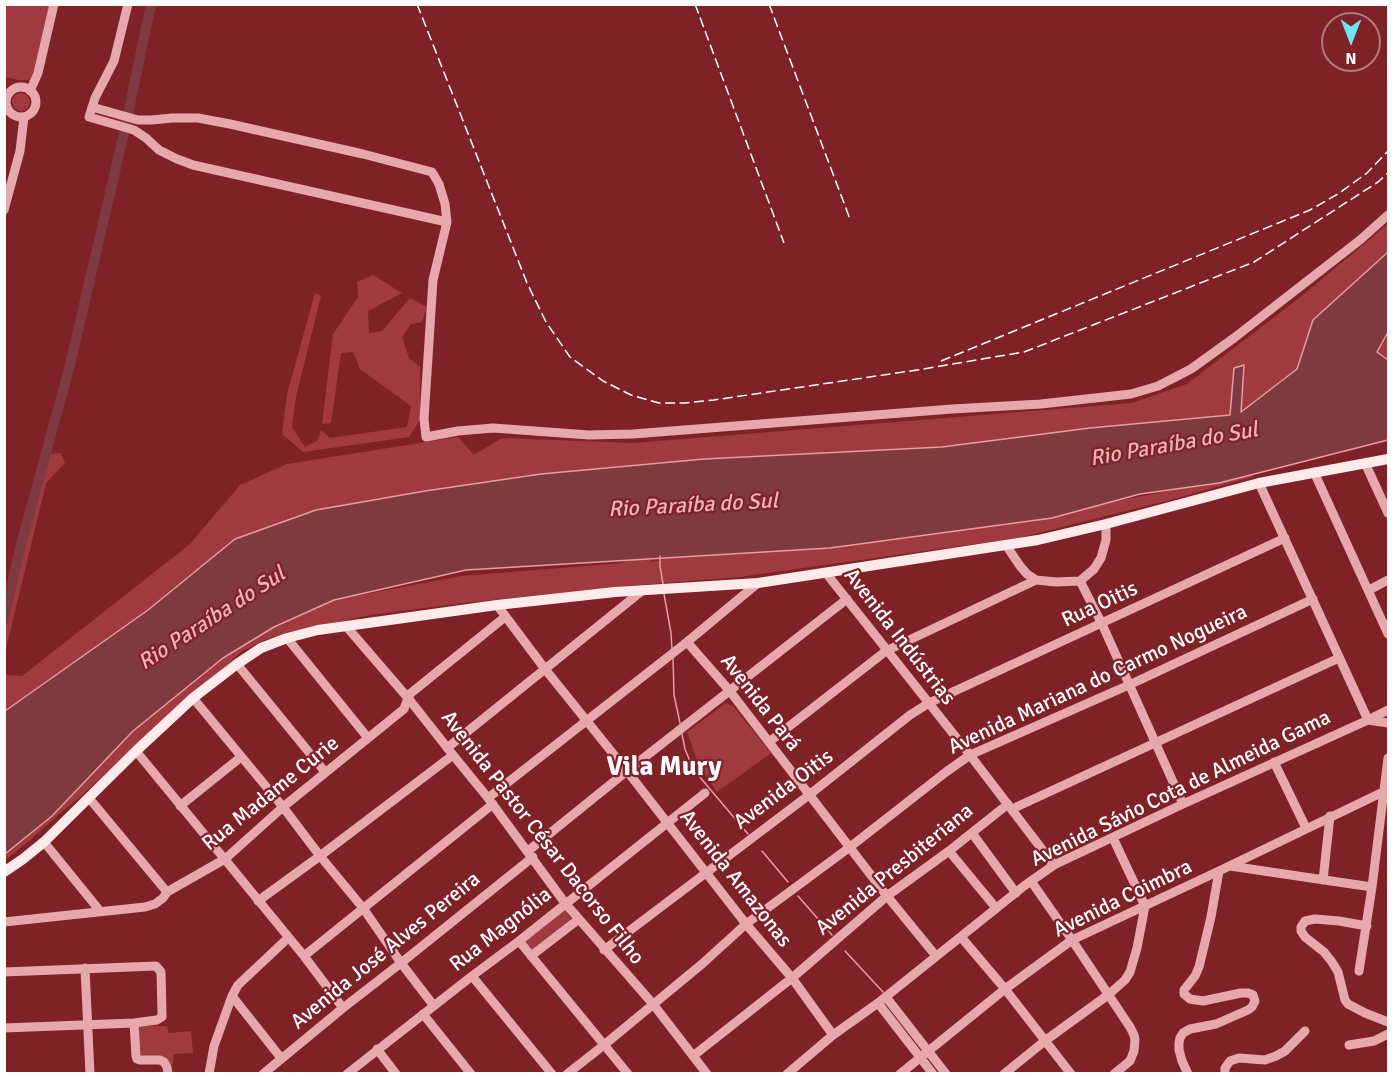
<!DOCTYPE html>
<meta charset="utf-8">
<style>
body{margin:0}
#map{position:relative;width:1393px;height:1078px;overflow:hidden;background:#7f2227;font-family:Signika,sans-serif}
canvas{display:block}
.frame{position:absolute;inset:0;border:6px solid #fff;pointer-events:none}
.north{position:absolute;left:1321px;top:12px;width:60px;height:60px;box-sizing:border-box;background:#7f2227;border:2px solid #b27a7d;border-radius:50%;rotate:180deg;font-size:16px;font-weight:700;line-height:24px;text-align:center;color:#fff}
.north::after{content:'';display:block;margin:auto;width:21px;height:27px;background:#6be6f2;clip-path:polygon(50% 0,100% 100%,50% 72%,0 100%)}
</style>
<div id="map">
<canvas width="1393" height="1078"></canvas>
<div class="frame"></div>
<div class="north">N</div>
</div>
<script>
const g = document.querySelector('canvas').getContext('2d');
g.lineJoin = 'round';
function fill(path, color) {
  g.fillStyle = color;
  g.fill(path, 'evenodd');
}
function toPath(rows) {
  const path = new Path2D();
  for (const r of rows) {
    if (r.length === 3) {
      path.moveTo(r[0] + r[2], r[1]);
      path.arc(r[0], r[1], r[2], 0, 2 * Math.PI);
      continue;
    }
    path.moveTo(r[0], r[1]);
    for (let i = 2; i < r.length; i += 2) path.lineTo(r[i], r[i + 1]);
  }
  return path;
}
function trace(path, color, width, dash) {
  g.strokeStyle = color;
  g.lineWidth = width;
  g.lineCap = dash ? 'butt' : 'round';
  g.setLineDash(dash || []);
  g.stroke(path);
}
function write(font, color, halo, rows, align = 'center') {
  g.font = font + ' Signika,sans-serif';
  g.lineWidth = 4.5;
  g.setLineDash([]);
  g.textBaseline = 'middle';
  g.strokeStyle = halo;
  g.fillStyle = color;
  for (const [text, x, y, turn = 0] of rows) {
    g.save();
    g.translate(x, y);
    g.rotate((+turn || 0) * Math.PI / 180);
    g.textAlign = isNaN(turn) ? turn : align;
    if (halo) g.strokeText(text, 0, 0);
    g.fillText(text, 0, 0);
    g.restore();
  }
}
fill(toPath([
 [4,5,51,5,34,70,29,80,19,80,5,77],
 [21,102,9],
 [1388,224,1388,252,1313,320,1297,368,1241,412,1244,366,1234,369,1230,415,1090,428,942,447,704,459,541,474,235,539,148,610,5,711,4,665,7,675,22,676,189,545,240,485,287,464,458,437,474,455,502,438,633,443,1132,403,1187,384,1298,299],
 [373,275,402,293,368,311,369,333,382,331,410,298,427,307,422,322,411,324,402,337,409,358,420,367,420,420,409,437,303,452,282,434,287,394,315,293,321,296,296,397,292,427,305,447,317,441,321,430,330,438,407,427,411,406,360,369,353,352,341,353,331,423,322,424,333,334,358,297,357,282],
 [1388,332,1388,360,1377,352],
 [61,453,65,463,46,483,5,653,5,597,42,455],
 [1254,474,1252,477,1174,499,1018,538,739,577,627,586,472,602,370,615,285,633,264,640,241,652,79,798,59,814,28,842,5,860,5,854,52,816,133,731,223,658,274,627,334,600,461,576,623,563,630,547,646,544,651,562,662,560,663,546,986,527],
 [726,703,733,706,771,753,717,792,699,766,687,732],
 [564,908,573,922,532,952,524,940],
 [139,1026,167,1026,169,1033,191,1031,193,1053,173,1054,173,1065,167,1061,139,1055]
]), '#9f3a40');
const water = toPath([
 [1388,252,1388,332,1377,352,1388,360,1388,440,1219,483,1140,494,1052,518,830,548,466,570,334,600,274,627,223,658,133,731,52,816,5,854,5,711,148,610,235,539,316,510,425,491,541,474,704,459,942,447,1090,428,1230,415,1234,368,1244,365,1241,412,1297,369,1313,320,1388,252]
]);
fill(water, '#7e3a3e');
trace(water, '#e89ca2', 1.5);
trace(toPath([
 [660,556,660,566,663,584],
 [664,594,671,633,672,649],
 [673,657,674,695,680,723],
 [682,734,685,749,693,769,748,834],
 [762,851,788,882],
 [798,896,832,935],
 [845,951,883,992]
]), '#e89ca2', 1.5);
trace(toPath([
 [4,619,20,548,69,369,124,133,151,4]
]), '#7e3a3e', 10);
trace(toPath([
 [128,4,114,61,95,98,89,117,134,130,146,138,159,150,177,159,193,165,447,222],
 [21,102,15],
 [30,91,38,73,54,4],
 [92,107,138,120,152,120,172,118,198,118,230,124,363,154,432,172,439,184,445,204,447,222,433,280,424,419,426,437,458,431,493,428,589,435,633,434,952,409,1041,404,1131,394,1158,386,1191,369,1234,338,1360,240,1388,215],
 [4,210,20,151,24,117],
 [1365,463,1388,513],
 [1314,472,1388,634],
 [1259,483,1368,720],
 [1006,545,1020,566,1027,574,1036,580,1056,582,1080,581],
 [826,573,970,755,1054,865],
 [1080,581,1102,624,1183,804],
 [1080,581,1094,569,1101,558,1106,540,1106,524],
 [1369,590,1388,580],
 [497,605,545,669,627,771,746,924,792,978,833,1035],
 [346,626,408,698,453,755,488,798,565,903,653,1004,707,1074],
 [287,638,368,738],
 [687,642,729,690,887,896,936,956],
 [237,664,325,772],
 [193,698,283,807,320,856,363,908,401,963,434,1006],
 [1368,720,1388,723],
 [769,742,886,651,1036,580],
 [447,748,643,590],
 [136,751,304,956,343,1008],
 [1274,762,1306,828],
 [89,798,167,892],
 [488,798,687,642,758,583],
 [180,806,241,757],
 [1012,809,1339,658],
 [972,833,1016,893],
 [44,842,100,911],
 [528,851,627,771,847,599],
 [949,851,996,908],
 [1230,866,1372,887],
 [1323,880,1330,816],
 [1031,881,1072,940,1130,1027,1134,1035,1135,1040,1134,1051,1130,1061,1114,1074],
 [258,901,320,856,453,755],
 [4,922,145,907,155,904,163,898,167,892,225,859,283,807,404,709,408,698,411,693,505,617],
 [1367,926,1339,921,1315,919,1305,921,1301,927,1301,931,1305,937,1324,952,1332,962,1338,972,1345,1000,1348,1004,1365,1013,1388,1022],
 [961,937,1005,989,1071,1074],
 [519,941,628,1074],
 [604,950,809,795,910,715,929,703,1285,538],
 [304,956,493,804],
 [531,956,579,919],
 [85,968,90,1074],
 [1359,971,1372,887,1388,758],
 [4,972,156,966,161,972,162,1014,162,1017,157,1020,134,1023,4,1028],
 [472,976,552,1074],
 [232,996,281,1058],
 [886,997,946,1074],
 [878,1003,933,1074],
 [423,1014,471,1074],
 [134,1023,136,1056,137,1059,140,1060,160,1060,164,1062,167,1067,168,1074],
 [1349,1045,1374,1041,1388,1034],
 [377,1049,396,1074],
 [693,1056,792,978,887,896,949,851,1008,804],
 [209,1074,214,1046,232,996,238,985,288,938],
 [263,1074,343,1008,401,963,533,857],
 [347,1074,472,976,519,941,705,793],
 [567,1074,604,1045,702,964,746,924,850,847,946,772,970,755,1129,685,1313,599],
 [787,1074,833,1035,878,1003,1024,886,1054,865,1183,804,1368,720,1388,710],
 [900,1074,1005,989,1072,940,1219,871,1385,791],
 [1004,1074,1046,1040,1108,995,1125,980,1130,972,1137,948,1145,906,1113,838],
 [1188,1074,1182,1061,1179,1050,1179,1043,1180,1038,1183,1033,1190,1029,1216,1024,1248,1010,1252,1007,1255,1001,1253,995,1248,993,1241,993,1203,1001,1190,999,1184,994,1184,990,1195,976,1199,967,1211,917,1219,871],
 [1225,1074,1225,1068,1230,1061,1239,1058,1265,1060,1276,1056,1285,1051,1305,1031]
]), '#e7a8ac', 9);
trace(toPath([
 [4,872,23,859,44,842,136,751,193,698,237,664,261,648,287,638,318,630,497,605,615,592,758,583,1038,540,1106,524,1259,483,1388,459]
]), '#fdeaea', 10);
trace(toPath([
 [417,4,527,283,546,322,570,357,603,381,631,395,659,403,685,403,714,400,917,370,1024,352,1254,262,1378,182,1388,173],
 [695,4,784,243],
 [769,4,850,219],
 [941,361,1310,210,1338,194,1367,173,1388,151]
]), '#fff', 1.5, [10, 4.5]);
write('21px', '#fff', '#7f2227', [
 ["Rua Oitis",1100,605,-25],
 ["Avenida Indústrias",899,637,52],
 ["Avenida Mariana do Carmo Nogueira",1098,680,-25],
 ["Avenida Pará",760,703,52],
 ["Avenida Sávio Cota de Almeida Gama",1181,789,-26],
 ["Avenida Oitis",784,790,-37],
 ["Rua Madame Curie",271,794,-39],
 ["Avenida Pastor César Dacorso Filho",542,838,52],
 ["Avenida Presbiteriana",895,870,-39],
 ["Avenida Amazonas",735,879,52],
 ["Avenida Coimbra",1123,899,-26],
 ["Rua Magnólia",501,930,-38],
 ["Avenida José Alves Pereira",386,951,-39]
]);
write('italic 22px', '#eeb3b8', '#7f2227', [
 ["Rio Paraíba do Sul",1174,445,-10],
 ["Rio Paraíba do Sul",693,506,-3],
 ["Rio Paraíba do Sul",212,619,-33]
]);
write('bold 27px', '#fff', '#7f2227', [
 ["Vila Mury",664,768]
]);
</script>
